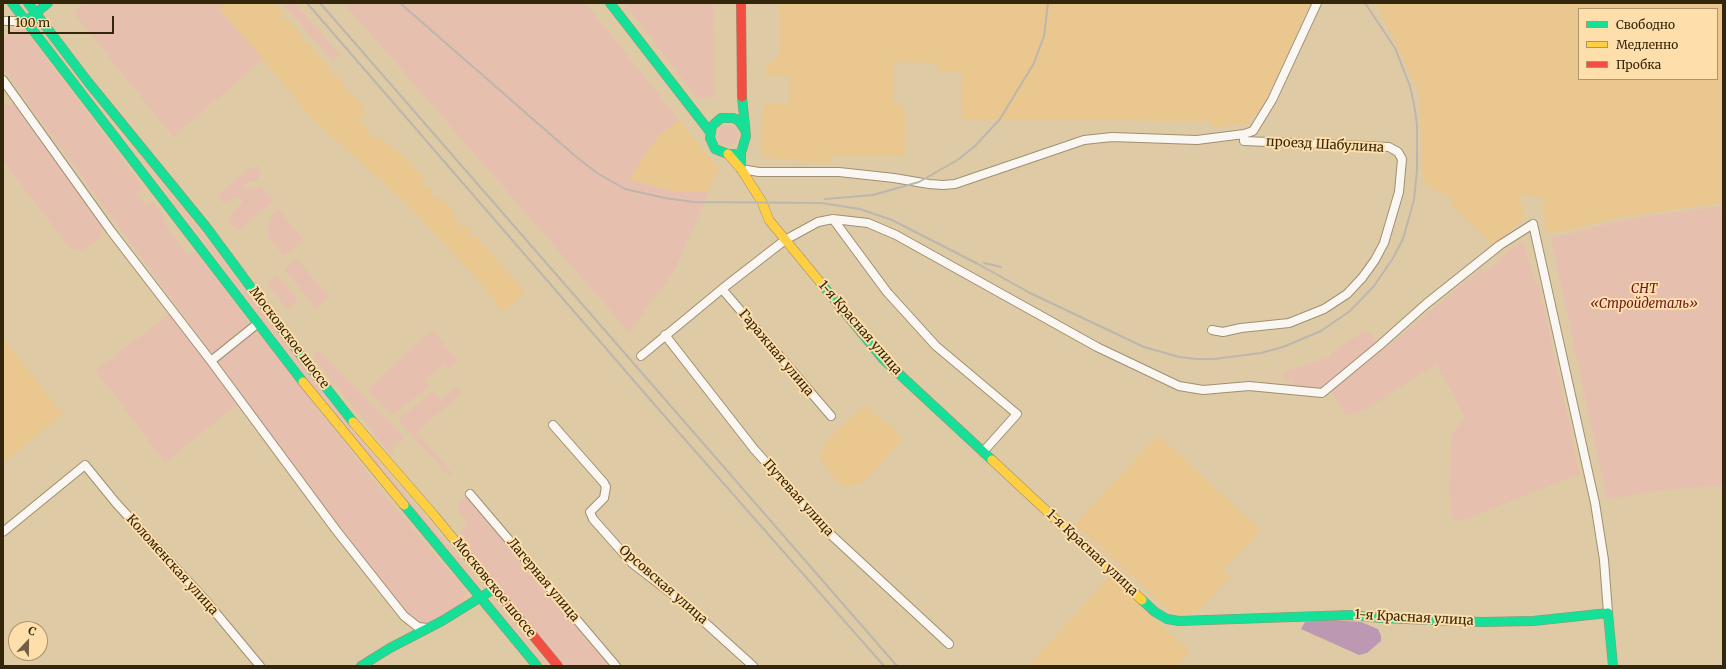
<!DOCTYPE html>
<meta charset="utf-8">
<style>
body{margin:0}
#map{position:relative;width:1726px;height:669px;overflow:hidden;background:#dfcaa6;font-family:Merriweather,serif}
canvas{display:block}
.frame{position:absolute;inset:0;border:4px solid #34260a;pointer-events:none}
.legend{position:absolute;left:1578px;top:8px;width:140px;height:72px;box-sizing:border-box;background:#fedeab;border:1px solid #ad946b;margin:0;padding:5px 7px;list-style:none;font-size:12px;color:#34260a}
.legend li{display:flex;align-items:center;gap:8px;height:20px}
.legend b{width:20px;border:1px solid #ad946b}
.north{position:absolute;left:8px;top:621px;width:40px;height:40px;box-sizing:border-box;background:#fedeab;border:1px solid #ad946b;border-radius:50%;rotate:22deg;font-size:11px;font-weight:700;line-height:16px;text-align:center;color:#34260a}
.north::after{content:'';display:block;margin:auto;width:14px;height:18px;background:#705f41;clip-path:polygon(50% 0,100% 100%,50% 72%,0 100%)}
.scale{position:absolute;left:8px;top:16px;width:106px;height:18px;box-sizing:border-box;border:2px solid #34260a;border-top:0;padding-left:5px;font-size:12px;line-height:14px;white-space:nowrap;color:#34260a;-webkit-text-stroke:3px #fedeab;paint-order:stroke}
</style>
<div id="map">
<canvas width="1726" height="669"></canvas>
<div class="frame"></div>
<ul class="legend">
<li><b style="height:5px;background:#16e098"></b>Свободно</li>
<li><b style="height:5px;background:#ffcf43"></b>Медленно</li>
<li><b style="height:5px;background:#f24e42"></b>Пробка</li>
</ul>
<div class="north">С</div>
<div class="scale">100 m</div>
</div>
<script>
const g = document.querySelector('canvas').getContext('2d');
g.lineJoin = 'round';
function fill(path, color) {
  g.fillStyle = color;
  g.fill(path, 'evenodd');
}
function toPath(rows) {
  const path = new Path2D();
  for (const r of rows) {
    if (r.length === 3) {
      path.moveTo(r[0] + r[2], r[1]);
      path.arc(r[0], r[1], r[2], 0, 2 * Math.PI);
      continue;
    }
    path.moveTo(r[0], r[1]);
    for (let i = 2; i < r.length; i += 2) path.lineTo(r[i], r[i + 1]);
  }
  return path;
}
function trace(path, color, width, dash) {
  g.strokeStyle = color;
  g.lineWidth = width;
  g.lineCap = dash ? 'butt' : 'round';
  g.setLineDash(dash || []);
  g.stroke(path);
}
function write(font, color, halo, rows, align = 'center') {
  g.font = font + ' Merriweather,serif';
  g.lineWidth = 4;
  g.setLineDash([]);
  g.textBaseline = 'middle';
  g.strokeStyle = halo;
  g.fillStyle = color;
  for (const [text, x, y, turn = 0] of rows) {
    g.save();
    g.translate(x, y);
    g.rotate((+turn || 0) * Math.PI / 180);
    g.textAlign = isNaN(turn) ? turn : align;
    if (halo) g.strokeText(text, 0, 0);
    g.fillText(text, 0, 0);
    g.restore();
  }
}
fill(toPath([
 [226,3,277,3,275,5,284,14,281,18,283,21,286,18,304,38,301,41,304,44,307,42,333,72,330,75,332,78,336,75,345,84,343,87,365,107,361,111,365,114,360,120,369,129,367,132,376,140,379,137,408,160,424,178,421,182,426,189,430,186,434,190,431,193,436,199,440,196,455,213,452,216,463,228,467,225,471,230,468,233,473,238,476,236,525,292,502,313,497,307,499,306,474,275,406,203,305,112,293,95,219,9],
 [780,3,1310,3,1275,81,1261,109,1246,124,1211,128,1211,121,962,119,961,71,938,71,937,63,894,62,894,104,904,105,906,156,831,155,829,164,761,157,763,104,789,104,789,76,766,76,766,62,775,62,776,55,780,55],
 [1376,3,1723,3,1723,201,1721,203,1620,217,1563,231,1545,232,1543,197,1519,195,1525,218,1493,245,1451,204,1452,197,1432,189,1423,180,1419,93],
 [1579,9,1717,9,1717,79,1579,79],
 [679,120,719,169,709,191,675,192,629,179,658,136],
 [3,338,63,414,3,463],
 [865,405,887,424,891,425,902,439,866,480,858,484,840,486,819,457,828,439],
 [1158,435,1261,530,1223,570,1231,577,1195,614,1175,616,1075,524],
 [1109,577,1190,651,1177,666,1028,666]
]), '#e9c78f');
fill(toPath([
 [84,3,226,3,219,9,263,59,173,137,74,13],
 [282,3,295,3,340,55,333,61],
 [344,3,585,3,679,120,658,136,629,179,675,192,709,191,675,270,629,332],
 [624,3,713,3,714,98,697,98],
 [15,28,25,30,144,188,136,193,146,206,152,201,165,217,164,223,188,256,195,251,248,321,249,325,246,329,215,354,210,351,35,113,3,67,3,38],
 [13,104,102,225,101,237,82,250,70,248,3,161,3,108,6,105],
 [728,135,10],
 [128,141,196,226,347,424,482,586,479,586,343,426],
 [257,165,261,171,258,176,258,181,248,181,242,187,248,189,260,186,274,202,238,230,230,223,232,212,243,202,239,197,223,203,218,195,242,174],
 [1721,206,1723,217,1723,485,1654,491,1607,499,1551,238,1623,220],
 [278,209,304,240,283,256,270,238,267,230,271,217],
 [1521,242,1525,248,1536,285,1539,284,1565,406,1572,430,1570,432,1580,474,1468,518,1453,521,1449,490,1451,440,1453,432,1466,418,1436,364,1365,410,1346,415,1328,386,1313,391,1294,389,1293,379,1284,379,1284,372,1330,357,1332,352,1366,330,1385,349,1481,269,1484,273,1517,244],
 [297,259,329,297,316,308,284,269],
 [277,275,298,300,287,309,267,283],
 [171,313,239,403,165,462,96,370],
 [432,330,458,361,449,370,443,364,425,380,429,386,395,414,390,414,368,389],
 [255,332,259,333,387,498,465,590,464,601,430,624,421,625,406,614,364,562,219,367,219,360,223,355,250,334],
 [317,352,320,352,402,435,403,439,391,449,395,454,392,456,314,358,314,355],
 [457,387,460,391,459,395,416,433,452,473,449,475,400,423,399,420,432,390,441,400],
 [470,494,616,666,561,666,453,539,459,535,467,524,457,509,460,502],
 [496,603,497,604,549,666,546,666,495,606]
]), '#e7bfae');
fill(toPath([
 [1331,620,1361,622,1378,629,1381,636,1381,641,1367,653,1359,655,1301,629,1305,622]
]), '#bd98b3');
const street = toPath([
 [6,21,26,21],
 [3,80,111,231,211,361,336,530,404,616,418,627,428,628],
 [741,169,759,172,839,172,894,178,929,184,943,185,955,184,1084,140,1112,137,1197,140,1244,134,1253,131,1272,100,1317,3],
 [833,219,887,292,936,346,1017,414,983,452],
 [722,289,831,416],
 [1212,330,1223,332,1241,328,1289,323,1324,309,1347,294,1362,278,1375,260,1384,243,1399,192,1402,159,1398,152,1389,147,1244,141,1244,134],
 [665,335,754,449,828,532,949,644],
 [641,356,722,289,785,240,818,222,833,219,868,223,896,235,1097,347,1179,386,1203,390,1249,386,1322,393,1380,345,1426,304,1500,245,1533,224,1595,503,1604,560,1608,613],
 [211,361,257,324],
 [553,425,604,483,606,487,604,498,590,512,593,519,632,563,680,600,753,666],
 [470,494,616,666],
 [3,532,85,465,116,503,206,601,260,666]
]);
const fast = toPath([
 [12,3,303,382],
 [28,3,88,82,207,228,303,358,353,422],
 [610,3,710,132],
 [30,18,48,3],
 [734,154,728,154,715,149,710,138,712,126,721,118,733,118,738,120,745,130],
 [741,169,741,153,746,136,742,97],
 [820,282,883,359,992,460],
 [404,505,537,666],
 [1142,600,1155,612,1167,619,1179,621,1350,615,1381,618,1482,622,1533,621,1608,613,1613,666],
 [361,666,390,648,442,621,494,589]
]);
const slow = toPath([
 [728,154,741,169,762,202,769,220,820,282],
 [303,382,404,505],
 [353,422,433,514,479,570],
 [992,460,1142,600]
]);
const jam = toPath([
 [741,3,742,97],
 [479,570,558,666]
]);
trace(street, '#9f8f72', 10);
trace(fast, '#9f8f72', 10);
trace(slow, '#9f8f72', 10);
trace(jam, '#9f8f72', 10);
trace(street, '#faf7f2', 8);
trace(fast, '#16e098', 9);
trace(slow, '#ffcf43', 9);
trace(jam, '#f24e42', 9);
trace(toPath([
 [307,3,674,427,884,666],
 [320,3,897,666],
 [400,3,574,155,597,173,625,189,665,198,694,202,821,203,860,209,892,220,978,264,1030,293,1144,347,1179,357,1196,359,1214,359,1261,353,1283,347,1321,331,1350,311,1374,286,1393,258,1403,239,1414,200,1417,170,1417,125,1414,104,1410,86,1395,48,1365,3],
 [825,199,873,195,919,182,959,159,975,146,1000,119,1034,63,1044,36,1048,3],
 [984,263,1001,267]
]), '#bcb6ad', 2);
write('13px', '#34260a', '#fedeab', [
 ["проезд Шабулина",1325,145,3],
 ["1-я Красная улица",860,328,49],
 ["Московское шоссе",289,338,53],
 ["Гаражная улица",776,353,50],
 ["Путевая улица",798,498,48],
 ["1-я Красная улица",1092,553,43],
 ["Коломенская улица",172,565,48],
 ["Лагерная улица",543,580,50],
 ["Орсовская улица",663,585,41],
 ["Московское шоссе",494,588,51],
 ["1-я Красная улица",1414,618,3]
]);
write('italic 13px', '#6f1621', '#fedeab', [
 ["СНТ",1644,289],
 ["«Стройдеталь»",1644,304]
]);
</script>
